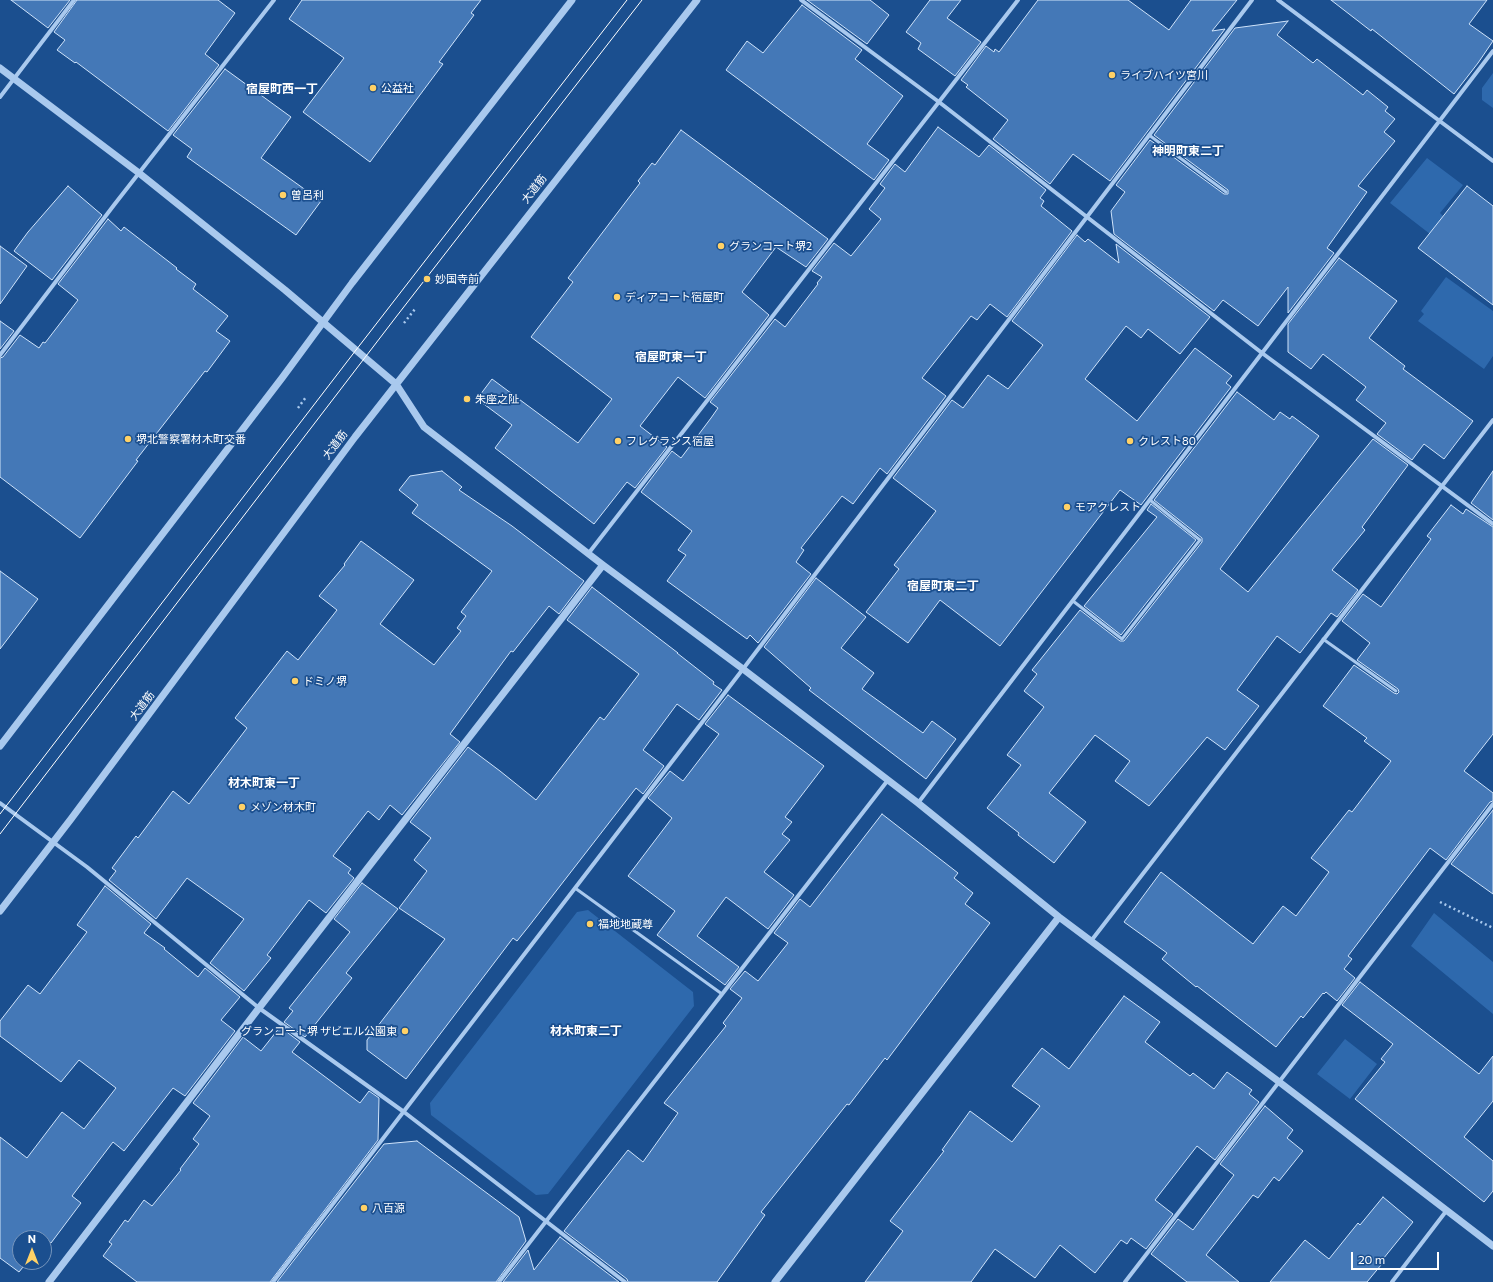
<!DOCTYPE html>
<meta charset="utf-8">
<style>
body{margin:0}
#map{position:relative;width:1493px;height:1282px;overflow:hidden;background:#1b4f8f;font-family:Commissioner,sans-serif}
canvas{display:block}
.north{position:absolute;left:12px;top:1230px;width:40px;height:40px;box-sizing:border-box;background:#1b4f8f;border:1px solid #7695bc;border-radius:50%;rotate:0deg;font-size:11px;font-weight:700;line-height:16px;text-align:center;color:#fff}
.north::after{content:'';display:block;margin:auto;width:14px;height:18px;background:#ffd166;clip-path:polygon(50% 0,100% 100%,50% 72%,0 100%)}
.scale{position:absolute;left:1351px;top:1252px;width:88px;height:18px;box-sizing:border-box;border:2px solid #fff;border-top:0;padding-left:5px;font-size:12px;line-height:14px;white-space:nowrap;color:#fff;-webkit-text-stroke:3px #1b4f8f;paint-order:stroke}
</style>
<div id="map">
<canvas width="1493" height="1282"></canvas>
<div class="north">N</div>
<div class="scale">20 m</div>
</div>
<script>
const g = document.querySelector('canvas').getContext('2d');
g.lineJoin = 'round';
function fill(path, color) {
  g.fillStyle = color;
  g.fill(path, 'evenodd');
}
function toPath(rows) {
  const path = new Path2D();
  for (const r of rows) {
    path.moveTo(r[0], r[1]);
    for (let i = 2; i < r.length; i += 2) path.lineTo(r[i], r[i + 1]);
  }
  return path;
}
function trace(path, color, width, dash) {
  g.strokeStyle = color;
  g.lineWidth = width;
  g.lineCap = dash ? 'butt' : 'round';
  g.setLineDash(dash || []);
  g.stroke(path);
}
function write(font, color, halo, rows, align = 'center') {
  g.font = font + ' Commissioner,"Noto Sans JP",sans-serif';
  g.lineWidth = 3.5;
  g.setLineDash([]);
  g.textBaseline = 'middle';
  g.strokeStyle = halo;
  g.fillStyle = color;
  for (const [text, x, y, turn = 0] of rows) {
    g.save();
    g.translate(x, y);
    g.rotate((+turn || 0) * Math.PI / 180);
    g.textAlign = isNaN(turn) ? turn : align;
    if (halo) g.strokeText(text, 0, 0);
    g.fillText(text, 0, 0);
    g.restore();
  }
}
fill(toPath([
 [1493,73,1493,108,1482,100,1482,88],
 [1427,158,1463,185,1440,213,1444,217,1430,234,1390,203],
 [1446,277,1493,311,1493,356,1484,369,1418,321,1424,314,1421,311],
 [588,910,693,992,694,1006,548,1194,536,1195,431,1115,430,1103,577,912],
 [1434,913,1493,962,1493,1014,1411,946],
 [1345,1039,1377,1064,1350,1099,1317,1074]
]), '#2e69ad');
const building = toPath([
 [11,0,70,0,48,28,11,0],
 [77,0,218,0,235,13,205,54,219,65,168,131,76,62,75,63,57,50,65,40,54,32,77,0],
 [302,0,481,0,471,13,474,15,439,62,443,64,370,162,303,112,344,58,289,19,302,0],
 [807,0,870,0,889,15,867,44,807,0],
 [930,0,961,0,947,18,981,42,955,76,918,49,921,43,906,32,930,0],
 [1038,0,1128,0,1169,30,1191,0,1237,0,1212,31,1225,29,1110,181,1073,154,1050,184,993,139,1008,120,966,87,968,85,961,80,986,46,994,52,995,49,999,52,1038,0],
 [1331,0,1487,0,1469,24,1493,41,1478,63,1454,94,1372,29,1371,31,1331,0],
 [802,5,862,50,855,59,903,96,867,144,889,160,874,180,726,70,747,41,763,53,802,5],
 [1288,21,1277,35,1313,63,1317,59,1363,95,1367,90,1388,107,1385,111,1395,119,1384,132,1395,141,1358,186,1367,192,1327,248,1334,253,1288,313,1288,287,1258,326,1223,300,1214,311,1114,234,1111,211,1125,192,1116,185,1150,140,1224,194,1228,194,1228,190,1154,135,1235,28,1288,21],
 [225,69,291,117,261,158,321,201,296,235,187,157,192,149,173,135,225,69],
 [938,127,979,157,989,145,1046,190,1040,198,1044,201,1041,206,1072,231,1007,317,990,304,977,320,971,316,922,378,946,396,887,474,880,468,853,504,842,496,801,548,804,550,796,562,811,574,758,643,750,635,747,639,667,581,686,555,678,550,692,531,641,492,672,451,681,458,711,418,718,408,710,402,775,319,785,327,818,284,817,283,822,277,812,271,834,243,851,256,881,219,869,209,885,188,880,184,895,164,905,172,938,127],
 [681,130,828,239,806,267,776,247,742,292,769,315,705,398,678,377,640,426,667,447,635,488,627,482,594,524,495,448,512,425,477,399,492,379,578,443,612,399,531,337,573,282,568,278,640,183,638,181,652,163,655,165,681,130],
 [68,186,102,215,52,280,14,251,28,232,68,186],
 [1467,186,1493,206,1493,305,1418,248,1467,186],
 [108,219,121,231,124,227,177,268,176,269,196,284,193,289,228,316,216,331,230,341,207,372,205,371,136,460,138,461,80,538,0,477,0,358,3,357,20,335,39,348,43,342,45,343,78,300,58,284,108,219],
 [1077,235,1085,242,1088,239,1119,263,1116,244,1210,317,1180,354,1148,329,1141,338,1126,326,1085,379,1137,421,1195,348,1232,376,1226,383,1231,387,1141,505,1120,490,1000,646,940,600,908,643,866,612,899,569,894,565,936,511,893,478,952,400,963,408,988,375,1008,389,1043,345,1012,321,1077,235],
 [0,246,27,266,0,304,0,246],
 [1339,258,1397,301,1369,338,1405,366,1403,369,1473,421,1444,459,1424,444,1412,460,1377,434,1386,423,1356,400,1366,387,1323,354,1311,369,1288,352,1288,324,1339,258],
 [0,321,14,331,0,349,0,321],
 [1237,392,1274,420,1280,412,1290,419,1292,416,1319,436,1220,569,1248,592,1373,439,1408,465,1362,527,1365,530,1332,570,1358,590,1337,617,1331,613,1300,653,1277,636,1237,690,1259,706,1225,750,1207,737,1149,806,1115,781,1130,761,1095,735,1049,793,1086,822,1054,863,1018,835,1019,833,987,808,1021,765,1007,755,1044,707,1024,691,1037,674,1032,670,1080,610,1120,641,1124,641,1202,542,1202,538,1154,500,1237,392],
 [442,471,462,487,459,490,512,526,584,581,559,614,549,606,513,652,511,651,450,734,460,742,402,815,390,805,379,820,368,811,333,856,351,869,348,873,354,878,326,913,309,900,267,955,271,958,244,991,210,963,244,919,187,878,156,919,109,880,116,871,112,868,136,836,138,838,173,791,189,804,247,728,235,718,287,651,298,660,337,610,319,596,345,565,344,564,361,541,414,580,380,624,434,665,461,631,457,628,466,616,461,612,492,571,412,513,418,505,399,490,410,476,442,471],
 [1493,471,1493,520,1471,503,1493,471],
 [1151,504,1196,540,1121,635,1084,606,1157,517,1147,510,1151,504],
 [1451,505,1463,514,1466,509,1493,527,1493,734,1464,771,1493,793,1493,801,1490,802,1446,860,1430,848,1348,956,1352,959,1344,969,1355,978,1337,1001,1326,992,1324,994,1323,993,1303,1018,1301,1016,1276,1047,1197,986,1196,987,1162,959,1167,953,1124,922,1161,872,1253,944,1283,906,1296,916,1329,872,1311,858,1349,810,1352,812,1391,761,1364,741,1367,738,1323,706,1354,665,1394,693,1397,694,1399,692,1398,689,1357,660,1370,643,1342,621,1363,594,1381,607,1431,539,1427,536,1451,505],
 [0,571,38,599,0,649,0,571],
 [816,578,866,617,841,648,874,673,862,689,923,733,932,721,956,739,926,779,809,690,811,688,764,647,816,578],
 [592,587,678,653,677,653,714,682,713,684,722,690,699,720,677,704,643,750,664,766,643,794,636,788,529,926,517,941,513,938,406,1079,367,1050,367,1040,445,939,399,908,427,871,414,860,431,838,410,822,468,747,500,771,536,800,600,717,604,720,639,674,567,620,592,587],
 [728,695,824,766,785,817,792,822,782,834,790,840,764,872,794,895,768,929,726,897,697,936,739,967,725,985,657,935,675,911,628,876,672,818,648,798,670,771,683,781,719,734,705,724,728,695],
 [1493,810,1493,894,1451,864,1493,810],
 [882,814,958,873,954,878,973,893,965,904,990,923,887,1060,885,1058,849,1105,847,1104,761,1212,765,1215,717,1282,628,1282,627,1279,564,1231,628,1150,643,1162,678,1113,664,1103,726,1026,723,1023,742,998,730,989,745,971,758,981,788,943,774,933,800,899,810,907,882,814],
 [362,883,398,909,346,973,352,978,305,1037,284,1022,293,1011,289,1008,350,932,334,919,362,883],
 [105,886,151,924,144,933,165,948,164,949,198,977,205,968,240,997,221,1020,235,1031,185,1096,173,1088,124,1151,113,1142,72,1196,81,1203,51,1243,46,1239,44,1242,44,1238,20,1238,20,1262,27,1262,19,1272,0,1258,0,1137,27,1158,62,1112,84,1129,116,1088,79,1060,61,1082,0,1036,0,1021,28,985,40,994,87,932,77,925,105,886],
 [1360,982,1479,1074,1493,1056,1493,1101,1464,1137,1493,1161,1493,1191,1484,1202,1355,1099,1385,1062,1381,1059,1393,1044,1342,1005,1360,982],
 [1124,996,1160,1022,1145,1042,1190,1076,1193,1073,1214,1089,1227,1072,1252,1090,1249,1094,1259,1102,1215,1160,1197,1146,1155,1200,1173,1214,1146,1249,1131,1238,1127,1244,1121,1240,1095,1273,1060,1245,1035,1278,995,1249,971,1282,865,1282,903,1231,890,1221,944,1151,942,1150,970,1111,1012,1142,1040,1106,1012,1086,1042,1048,1069,1069,1124,996],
 [280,1027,300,1042,292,1052,360,1103,369,1091,379,1098,378,1140,270,1282,137,1282,103,1256,112,1244,109,1242,125,1220,128,1222,144,1200,152,1206,181,1170,180,1169,199,1144,193,1139,210,1116,193,1103,243,1037,261,1051,280,1027],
 [1265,1106,1293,1130,1287,1138,1303,1151,1279,1181,1274,1177,1258,1198,1253,1195,1206,1255,1239,1282,1187,1282,1151,1254,1178,1219,1193,1230,1234,1175,1220,1164,1265,1106],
 [417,1141,519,1217,526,1241,496,1282,277,1282,384,1144,417,1141],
 [1383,1197,1413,1222,1379,1264,1381,1265,1367,1282,1270,1282,1305,1240,1329,1259,1358,1223,1360,1225,1383,1197],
 [560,1237,619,1282,503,1282,528,1250,534,1270,560,1237]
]);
fill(building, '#4478b7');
trace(building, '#cfe3fa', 1);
trace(toPath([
 [404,323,415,309],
 [298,408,306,397],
 [1440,902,1493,928]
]), '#a9c9ee', 2.5, [2, 3]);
trace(toPath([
 [1149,135,1226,192],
 [1073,601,1122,639,1200,540,1150,500],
 [1323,639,1396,691],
 [575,888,722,994]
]), '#a9c9ee', 3);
trace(toPath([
 [801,0,939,102,1262,353,1493,524],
 [1278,0,1493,161],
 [0,97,74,0],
 [0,355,114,205,274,0],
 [588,554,1018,0],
 [0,803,87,867,259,1008,404,1112,625,1282],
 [918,803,1493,51],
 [1091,941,1493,420],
 [273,1282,743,669,1252,0],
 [499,1282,888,780],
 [1125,1282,1493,804],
 [1392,1282,1447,1210]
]), '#a9c9ee', 4);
trace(toPath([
 [0,68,139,173,285,290,396,384,424,427,603,565,743,669,918,803,1059,917,1278,1081,1493,1246],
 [0,746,282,378,352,283,572,0],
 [0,911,71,819,355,437,697,0],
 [49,1282,259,1008,603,565],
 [775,1282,1059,917]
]), '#a9c9ee', 7);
trace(toPath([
 [0,814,356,350,627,0],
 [0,834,396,317,642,0]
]), '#fff', 1);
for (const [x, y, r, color] of [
 [1112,75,4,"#ffd166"],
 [373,88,4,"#ffd166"],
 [283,195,4,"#ffd166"],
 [721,246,4,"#ffd166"],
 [427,279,4,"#ffd166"],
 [617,297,4,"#ffd166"],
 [467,399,4,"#ffd166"],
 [128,439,4,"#ffd166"],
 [618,441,4,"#ffd166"],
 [1130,441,4,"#ffd166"],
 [1067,507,4,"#ffd166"],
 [295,681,4,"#ffd166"],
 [242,807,4,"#ffd166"],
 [590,924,4,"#ffd166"],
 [405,1031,4,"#ffd166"],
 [364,1208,4,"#ffd166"]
]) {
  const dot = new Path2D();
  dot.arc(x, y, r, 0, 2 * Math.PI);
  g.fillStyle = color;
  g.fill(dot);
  trace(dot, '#1b4f8f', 1.5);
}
write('11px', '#fff', '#1b4f8f', [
 ["ライブハイツ宮川",1120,75],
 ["公益社",381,88],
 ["曽呂利",291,195],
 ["グランコート堺2",729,246],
 ["妙国寺前",435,279],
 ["ディアコート宿屋町",625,297],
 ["朱座之阯",475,399],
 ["堺北警察署材木町交番",136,439],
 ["フレグランス宿屋",626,441],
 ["クレスト80",1138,441],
 ["モアクレスト",1075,507],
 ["ドミノ堺",303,681],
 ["メゾン材木町",250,807],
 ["福地地蔵尊",598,924],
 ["グランコート堺 ザビエル公園東",397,1031,"right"],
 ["八百源",372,1208]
], 'left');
write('11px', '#fff', '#1b4f8f', [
 ["大道筋",534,189,-52],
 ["大道筋",335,445,-53],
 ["大道筋",142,706,-53]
]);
write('bold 12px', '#fff', '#1b4f8f', [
 ["宿屋町西一丁",282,89],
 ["神明町東二丁",1188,151],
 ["宿屋町東一丁",671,357],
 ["宿屋町東二丁",943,586],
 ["材木町東一丁",264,783],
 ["材木町東二丁",586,1031]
]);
</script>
